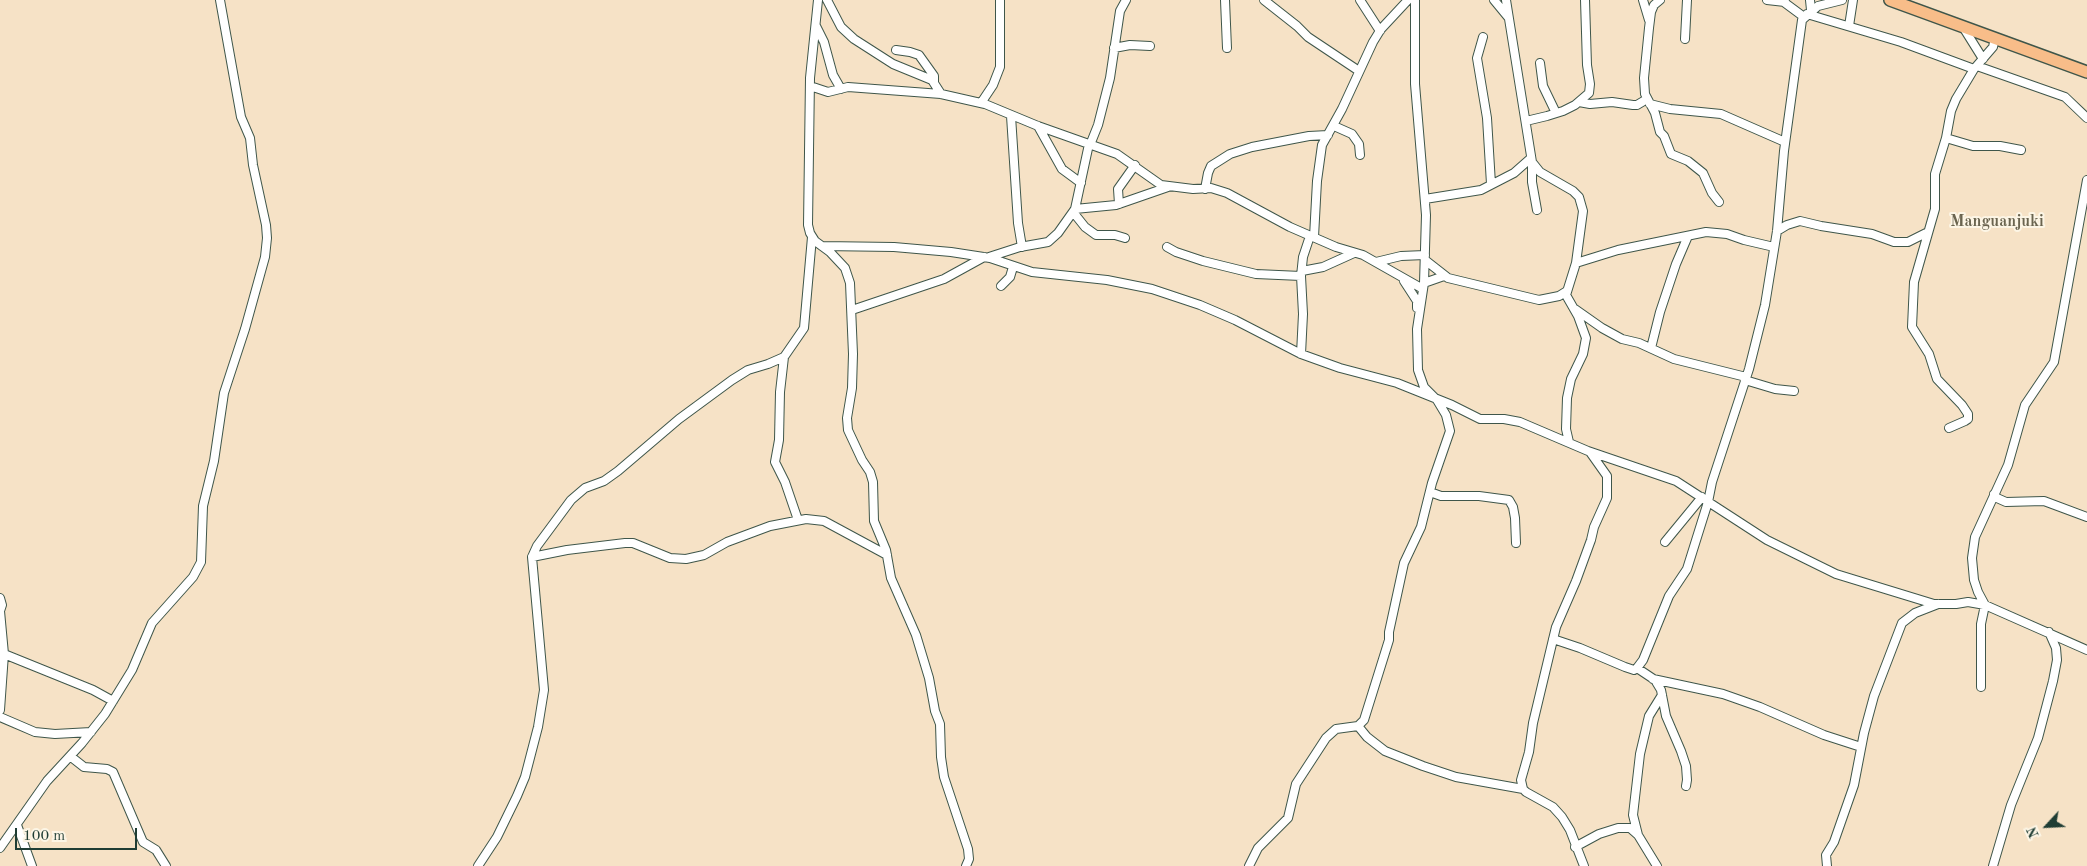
<!DOCTYPE html>
<style>
body{margin:0}
#map{position:relative;width:2087px;height:866px;overflow:hidden;background:#f6e2c6;font-family:"Old Standard TT",serif}
canvas{display:block}
.north{position:absolute;left:2022px;top:801px;width:50px;height:50px;-webkit-text-stroke:4px #fcf5e5;paint-order:stroke;rotate:245deg;font-size:14px;font-weight:700;line-height:20px;text-align:center;color:#1f3d34}
.north::after{content:'';display:block;margin:auto;width:18px;height:22px;background:#1f3d34;clip-path:polygon(50% 0,100% 100%,50% 72%,0 100%)}
.scale{position:absolute;left:15px;top:828px;width:122px;height:22px;box-sizing:border-box;border:2px solid #1f3d34;border-top:0;padding-left:6px;font-size:15px;line-height:18px;white-space:nowrap;color:#1f3d34;-webkit-text-stroke:4px #fcf5e5;paint-order:stroke}
</style>
<div id="map">
<canvas width="2087" height="866"></canvas>
<div class="north">N</div>
<div class="scale">100 m</div>
</div>
<script>
const g = document.querySelector('canvas').getContext('2d');
g.lineJoin = 'round';
function toPath(rows) {
  const path = new Path2D();
  for (const r of rows) {
    path.moveTo(r[0], r[1]);
    for (let i = 2; i < r.length; i += 2) path.lineTo(r[i], r[i + 1]);
  }
  return path;
}
function trace(path, color, width, dash) {
  g.strokeStyle = color;
  g.lineWidth = width;
  g.lineCap = dash ? 'butt' : 'round';
  g.setLineDash(dash || []);
  g.stroke(path);
}
function write(font, color, halo, rows, align = 'center') {
  g.font = font + ' "Old Standard TT",serif';
  g.lineWidth = 4;
  g.setLineDash([]);
  g.textBaseline = 'middle';
  g.strokeStyle = halo;
  g.fillStyle = color;
  for (const [text, x, y, turn = 0] of rows) {
    g.save();
    g.translate(x, y);
    g.rotate((+turn || 0) * Math.PI / 180);
    g.textAlign = isNaN(turn) ? turn : align;
    if (halo) g.strokeText(text, 0, 0);
    g.fillText(text, 0, 0);
    g.restore();
  }
}
const street = toPath([
 [818,0,810,78,808,225,810,233,815,241,830,252,845,268,850,283,853,354,852,388,847,418,848,430,862,460,870,472,873,482,874,521,886,550,891,578,916,635,929,678,935,711,940,724,941,757,944,777,968,849,969,859,966,866],
 [827,0,841,27,854,39,893,64,932,80,941,94],
 [1225,0,1227,48],
 [1264,0,1297,26,1308,37,1359,71],
 [1360,0,1380,31],
 [1494,0,1508,17],
 [1506,0,1532,162,1540,172,1573,191,1579,197,1583,211,1576,263,1566,295,1578,316,1586,338,1583,354,1571,379,1567,398,1566,429,1569,442],
 [1643,0,1649,20],
 [1660,0,1654,5,1651,12,1649,28,1644,78,1645,94,1655,113,1660,132,1664,136,1671,154,1688,161,1703,173,1712,193,1719,202],
 [1767,0,1785,2],
 [1781,0,1804,17],
 [1810,0,1811,10],
 [1807,14,1901,42,1974,69],
 [816,26,824,42,833,75,841,89],
 [1849,26,1853,0],
 [1963,27,1983,59],
 [1483,37,1477,58,1487,118,1491,184],
 [1685,39,1687,0],
 [1114,48,1130,45,1150,46],
 [896,50,910,52,919,55,934,76,934,82],
 [1540,63,1543,86,1556,113],
 [1977,66,2065,97,2087,118],
 [810,86,828,92,848,87,941,94,985,104,1038,126,1117,154,1161,185,1193,189,1211,188,1227,193,1290,227,1336,247,1363,255,1423,289],
 [1579,102,1590,104,1612,102,1633,105,1637,105,1647,99],
 [981,103,993,85,1000,67,1000,0],
 [1650,104,1670,109,1721,114,1785,142],
 [1011,116,1018,223,1022,247],
 [1526,121,1547,116,1563,111,1575,105,1589,93,1590,84,1587,65,1585,0],
 [1038,126,1062,169,1081,183],
 [1334,126,1352,134,1359,144,1360,155],
 [1946,138,1973,146,2000,146,2021,150],
 [1090,145,1098,125,1110,78,1120,11,1126,0],
 [1532,162,1532,182,1537,210],
 [2087,180,2054,362,2025,405,2008,465,1975,537,1972,558,1974,580,1978,592,1985,605,2087,650],
 [1205,189,1208,173,1211,166,1230,154,1252,147,1309,136,1328,135],
 [1425,199,1481,190,1514,173,1531,158],
 [1119,204,1118,189,1135,165],
 [1075,209,1116,205,1168,187],
 [1073,212,1085,227,1096,235,1115,235,1125,238],
 [1777,231,1787,225,1800,221,1821,226,1872,234,1894,242,1908,242,1928,232],
 [1314,237,1317,181,1322,145,1342,109,1373,42,1381,29,1408,0],
 [822,246,894,247,951,252,990,258,1032,272,1107,280,1152,289,1200,305,1235,320,1301,354,1340,368,1397,383,1452,405,1480,419,1504,419,1520,422,1588,451,1676,481,1767,540,1836,574,1934,604,1956,604,1968,602,1985,605,1981,624,1981,687],
 [1167,247,1176,252,1203,261,1256,274,1301,276],
 [989,257,1020,247,1048,242,1058,233,1075,209,1089,144],
 [1425,260,1448,278,1539,300,1559,296,1567,291],
 [1376,262,1401,256,1425,255],
 [1576,263,1618,250,1706,232,1727,234,1744,240,1774,247],
 [1302,271,1323,267,1354,253],
 [1404,281,1417,301,1417,308],
 [1424,283,1444,276],
 [1001,286,1010,277,1013,267],
 [1575,309,1602,328,1622,339,1639,343,1674,359,1746,377],
 [852,310,944,279,984,257],
 [1651,348,1660,312,1676,264,1688,236],
 [1301,354,1303,314,1301,276,1303,257,1310,236],
 [1745,380,1775,389,1794,391],
 [1949,428,1965,421,1968,419,1968,414,1962,405,1937,379,1929,354,1912,327,1914,282,1935,209,1935,174,1946,138,1951,111,1956,99,1974,69,1993,47,1995,38],
 [1430,492,1441,496,1479,496,1509,500,1513,507,1515,518,1516,543],
 [1994,494,1997,498,2006,502,2044,501,2087,517],
 [798,520,785,482,775,462,779,440,780,392,784,357,804,328,812,237],
 [1665,542,1702,497],
 [532,557,567,550,625,543,633,543,670,558,686,559,704,555,727,542,770,526,806,519,824,521,887,555],
 [0,598,2,605,0,611],
 [0,611,4,654,0,710],
 [1553,639,1580,648,1625,667,1634,670,1637,668,1643,660,1669,596,1687,569,1708,502,1712,482,1749,369,1765,305,1777,231,1784,151,1802,20,1818,6,1842,0],
 [4,654,93,690,113,701],
 [1637,668,1655,680,1661,690,1666,716,1681,751,1686,766,1687,780,1686,786],
 [1653,679,1723,694,1760,707,1824,735,1861,747],
 [0,717,35,732,55,734,91,732],
 [1358,726,1367,737,1385,751,1423,766,1456,777,1523,789],
 [70,756,84,767,107,769,113,772,143,842,156,850,166,866],
 [17,825,32,866],
 [1638,835,1633,815,1640,754,1649,716,1662,695],
 [1575,847,1599,834,1618,828,1630,828,1638,835,1657,866],
 [0,848,47,781,82,743,105,714,132,670,152,623,193,577,201,562,203,506,214,461,224,393,245,329,265,257,267,238,266,225,253,165,250,138,241,117,220,0],
 [478,866,497,837,517,796,525,777,538,727,544,690,532,557,537,546,571,500,585,488,604,481,618,471,679,419,732,380,748,370,768,364,784,357],
 [1249,866,1258,848,1288,818,1296,784,1326,738,1336,729,1358,726,1364,720,1389,640,1389,632,1404,563,1421,527,1432,483,1450,431,1446,415,1437,400,1424,387,1418,370,1417,329,1424,283,1426,215,1415,84,1415,0],
 [1584,866,1570,830,1562,817,1553,807,1526,792,1523,789,1521,780,1529,752,1533,723,1556,627,1576,581,1591,540,1594,527,1607,498,1607,476,1590,452],
 [1827,866,1826,855,1834,842,1854,785,1864,733,1874,696,1902,623,1915,613,1938,604],
 [1993,866,2011,805,2038,738,2053,681,2057,660,2056,648,2049,632]
]);
const primary = toPath([
 [1890,0,2087,72]
]);
trace(street, '#3f564a', 10);
trace(primary, '#3f564a', 14);
trace(street, '#fff', 8);
trace(primary, '#f8bd89', 11);
write('bold 16px', '#6a644f', '#fcf5e5', [
 ["Manguanjuki",1997,222]
]);
</script>
